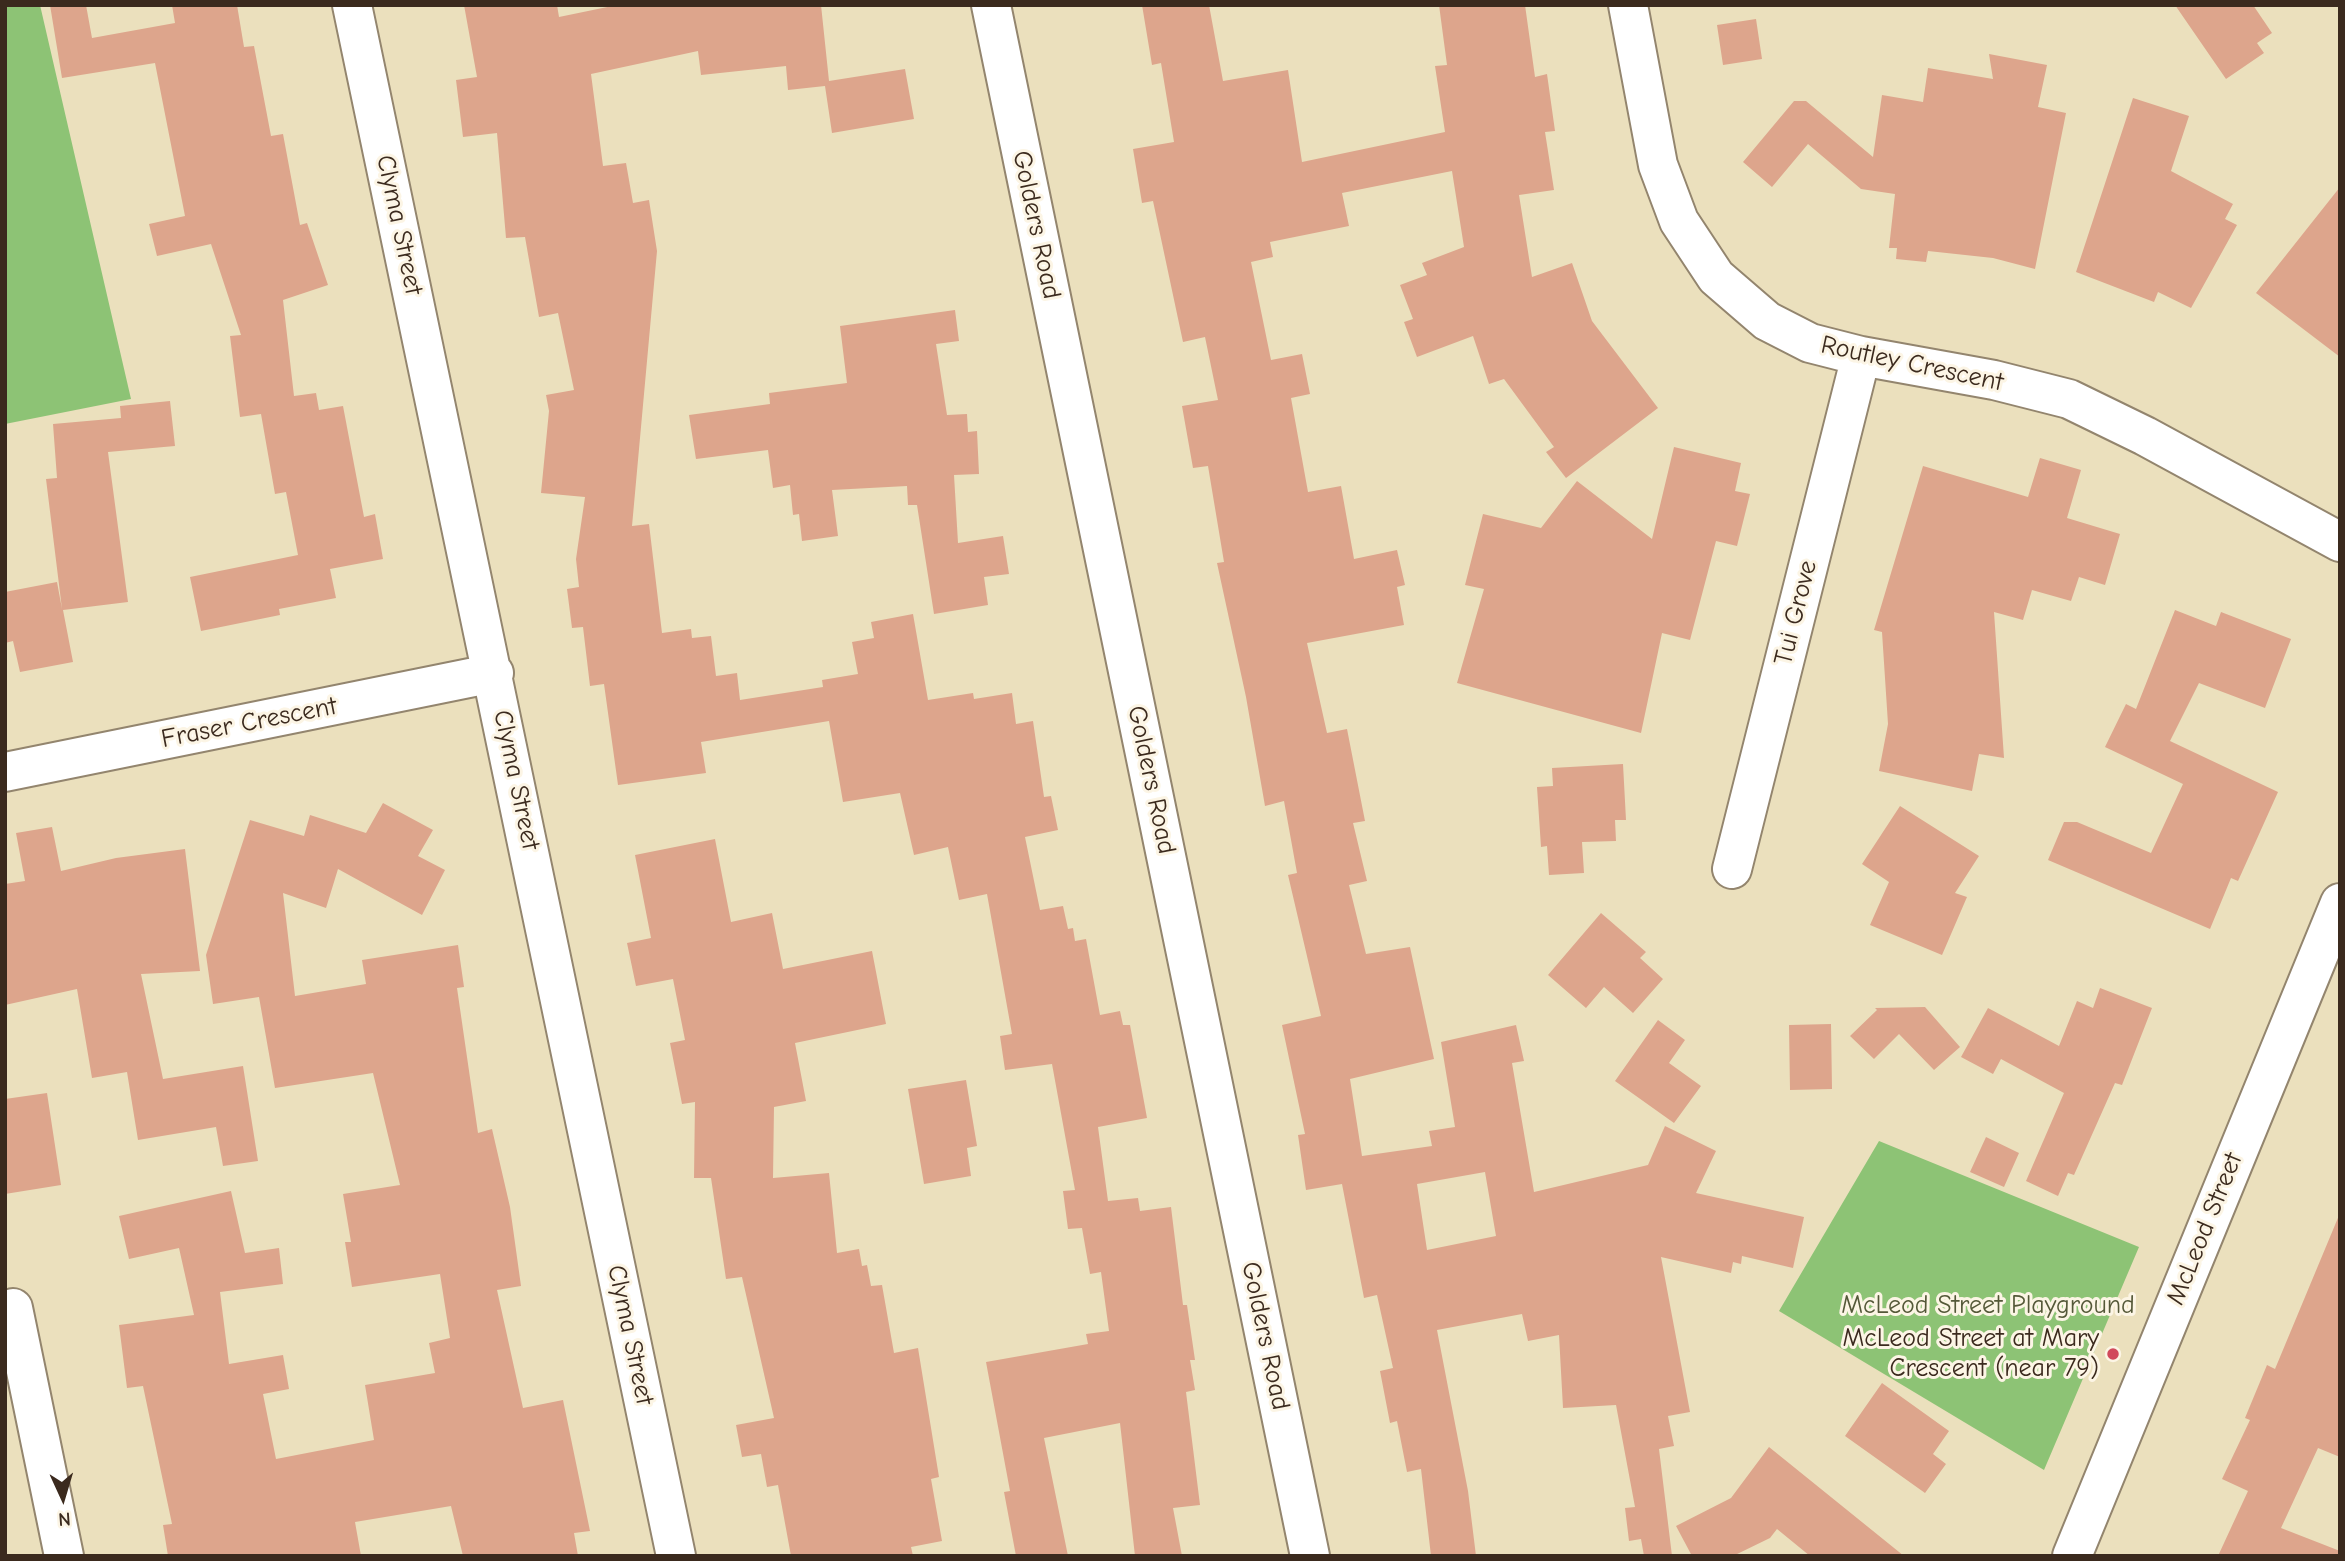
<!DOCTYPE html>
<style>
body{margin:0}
#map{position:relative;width:2345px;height:1561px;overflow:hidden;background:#ebe0bd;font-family:"Comic Neue",sans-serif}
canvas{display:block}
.frame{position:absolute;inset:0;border:7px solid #3b2a1e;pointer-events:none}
.north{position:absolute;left:28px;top:1463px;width:70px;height:70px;-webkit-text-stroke:5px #fcf5e5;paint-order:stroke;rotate:176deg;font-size:19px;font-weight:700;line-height:28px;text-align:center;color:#3b2a1e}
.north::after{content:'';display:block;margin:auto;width:24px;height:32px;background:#3b2a1e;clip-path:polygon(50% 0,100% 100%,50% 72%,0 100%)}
</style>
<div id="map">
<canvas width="2345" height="1561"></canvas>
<div class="frame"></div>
<div class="north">N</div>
</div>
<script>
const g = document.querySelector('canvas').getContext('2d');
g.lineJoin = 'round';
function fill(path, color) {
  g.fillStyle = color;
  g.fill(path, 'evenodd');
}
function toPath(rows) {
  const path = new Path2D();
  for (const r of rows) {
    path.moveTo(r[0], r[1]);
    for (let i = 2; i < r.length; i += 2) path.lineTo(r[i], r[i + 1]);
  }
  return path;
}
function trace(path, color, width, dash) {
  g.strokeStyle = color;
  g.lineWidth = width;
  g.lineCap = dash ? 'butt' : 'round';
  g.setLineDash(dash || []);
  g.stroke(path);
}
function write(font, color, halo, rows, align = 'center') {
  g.font = font + ' "Comic Neue",sans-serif';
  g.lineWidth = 6;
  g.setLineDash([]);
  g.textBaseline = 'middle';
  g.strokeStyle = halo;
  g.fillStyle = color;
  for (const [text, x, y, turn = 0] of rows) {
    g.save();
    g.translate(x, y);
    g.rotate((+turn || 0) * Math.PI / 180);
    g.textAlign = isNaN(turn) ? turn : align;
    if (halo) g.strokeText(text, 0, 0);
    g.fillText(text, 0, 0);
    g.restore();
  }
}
fill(toPath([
 [5,5,40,5,131,399,5,424],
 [1879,1141,2139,1247,2044,1470,1779,1311]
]), '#8dc375');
fill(toPath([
 [50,5,86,5,92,38,175,23,172,5,237,5,244,47,254,46,271,136,283,134,300,225,307,223,328,285,283,300,294,396,316,393,319,410,343,406,364,517,375,514,383,559,330,569,336,598,279,609,280,615,201,631,190,577,298,555,286,492,275,494,261,414,240,417,230,336,241,335,211,244,157,256,149,224,185,216,155,63,62,78],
 [464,5,557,5,559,17,617,5,821,5,829,81,905,69,914,119,832,133,825,86,788,90,786,66,701,75,698,51,591,74,603,166,626,163,633,203,649,200,657,251,632,526,649,524,662,633,691,629,692,638,711,636,716,676,737,673,740,700,823,687,822,680,858,674,852,642,874,638,871,622,913,614,928,700,973,693,974,699,1012,693,1016,724,1033,721,1044,797,1051,796,1058,830,1025,837,1040,910,1063,906,1068,929,1073,928,1075,941,1086,939,1100,1015,1120,1011,1123,1025,1130,1025,1147,1118,1098,1127,1108,1201,1138,1198,1140,1211,1171,1207,1183,1305,1187,1305,1195,1360,1190,1360,1195,1390,1186,1392,1200,1505,1173,1508,1182,1556,1135,1556,1120,1423,1044,1438,1068,1556,1016,1556,1004,1492,1010,1491,986,1362,1088,1344,1086,1334,1109,1331,1101,1272,1090,1274,1082,1228,1068,1229,1063,1191,1075,1190,1052,1064,1005,1070,1000,1036,1012,1034,987,894,959,900,948,847,914,855,900,793,843,802,829,721,701,742,706,773,618,785,604,684,590,686,583,627,572,628,567,589,579,587,576,559,585,497,541,493,549,411,546,395,574,390,558,313,539,317,525,237,506,238,497,133,463,137,456,80,477,77],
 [1142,5,1209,5,1223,81,1288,70,1302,162,1445,132,1435,66,1447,65,1439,5,1525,5,1535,77,1547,74,1555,131,1545,132,1554,190,1519,195,1532,277,1572,263,1592,321,1658,408,1566,478,1546,452,1554,447,1504,379,1489,384,1473,336,1417,357,1404,322,1413,319,1400,285,1427,275,1422,263,1464,247,1452,171,1342,193,1349,226,1270,242,1273,257,1251,262,1271,360,1302,354,1310,394,1291,398,1308,492,1341,486,1354,559,1397,550,1405,585,1397,587,1404,625,1307,643,1327,733,1347,729,1365,821,1353,823,1367,881,1349,885,1366,954,1410,947,1434,1059,1350,1079,1362,1156,1432,1146,1429,1131,1455,1127,1441,1042,1516,1025,1524,1061,1512,1063,1534,1192,1648,1165,1665,1126,1716,1151,1696,1193,1804,1217,1793,1268,1742,1256,1741,1264,1733,1262,1731,1273,1661,1257,1690,1412,1668,1416,1674,1446,1659,1449,1672,1556,1644,1556,1641,1539,1629,1541,1625,1508,1635,1507,1616,1405,1563,1408,1559,1335,1528,1341,1522,1314,1437,1330,1468,1491,1476,1556,1431,1556,1421,1469,1407,1472,1397,1421,1390,1423,1380,1371,1393,1368,1377,1295,1364,1298,1342,1184,1306,1190,1298,1135,1305,1134,1282,1025,1321,1016,1288,875,1297,873,1284,801,1265,806,1246,697,1217,563,1224,562,1208,466,1193,468,1182,406,1218,400,1205,337,1183,342,1153,201,1142,203,1133,149,1174,142,1161,63,1152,65],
 [1485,1172,1496,1236,1427,1250,1417,1184],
 [2175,5,2253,5,2272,33,2257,43,2264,53,2226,79],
 [1756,19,1762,59,1723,65,1717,25],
 [1989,54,2047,65,2038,107,2066,113,2035,269,1993,258,1928,251,1926,262,1896,259,1897,248,1889,248,1895,194,1861,189,1808,144,1772,187,1743,162,1794,101,1806,101,1873,157,1882,95,1923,102,1928,68,1993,79],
 [2133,98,2189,116,2171,171,2233,204,2225,219,2237,225,2191,308,2158,292,2154,302,2076,272],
 [2340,187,2340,357,2256,293],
 [955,310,959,341,936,344,947,415,967,414,968,432,977,431,979,474,954,475,958,543,1003,536,1009,574,984,577,988,605,934,614,917,505,908,505,907,486,832,490,838,536,802,541,799,514,793,515,790,485,773,488,768,450,696,459,689,415,770,404,769,393,847,383,840,326],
 [170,401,175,446,108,452,128,602,63,610,73,662,20,672,13,641,5,643,5,592,57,582,62,609,46,479,57,478,53,424,121,418,120,406],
 [1674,447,1741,463,1735,491,1750,494,1737,546,1716,541,1690,640,1662,633,1641,733,1457,683,1484,589,1465,585,1483,514,1541,528,1577,481,1652,539],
 [2040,458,2081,470,2067,518,2120,534,2105,585,2079,577,2071,601,2032,590,2023,620,1994,612,2004,758,1979,754,1972,791,1879,771,1888,724,1882,632,1874,630,1923,466,2028,497],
 [2175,610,2216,626,2221,612,2291,639,2265,708,2199,683,2170,741,2278,792,2238,881,2231,878,2210,929,2048,860,2064,822,2077,822,2151,853,2183,784,2105,747,2126,704,2136,709],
 [1623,764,1626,820,1615,820,1616,841,1582,842,1584,873,1549,875,1547,846,1541,847,1537,787,1553,786,1552,768],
 [383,803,433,830,418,856,445,870,422,915,338,869,326,908,283,893,295,996,366,984,362,960,458,945,464,987,457,988,478,1133,492,1129,510,1207,521,1286,497,1290,523,1408,563,1400,590,1531,574,1533,578,1556,463,1556,451,1506,355,1522,361,1556,168,1556,163,1525,172,1524,143,1386,127,1388,119,1325,194,1315,179,1248,129,1259,119,1216,231,1191,245,1253,279,1248,283,1284,220,1292,229,1364,283,1355,289,1389,263,1394,276,1459,374,1440,365,1385,435,1373,429,1343,450,1338,440,1274,352,1287,345,1242,351,1242,343,1194,400,1185,373,1073,275,1088,259,997,213,1004,206,955,250,820,304,836,310,815,366,833],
 [1900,806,1979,856,1955,893,1967,897,1942,955,1870,925,1889,882,1862,864],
 [52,827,61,871,116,858,185,849,200,971,141,974,163,1079,243,1066,258,1161,223,1166,216,1127,138,1140,127,1072,92,1078,77,989,5,1005,5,884,25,881,16,833],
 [715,839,731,922,772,913,783,969,872,951,886,1024,795,1043,806,1101,774,1107,773,1178,829,1173,837,1253,859,1249,862,1266,867,1265,871,1286,882,1285,894,1353,918,1348,939,1477,931,1479,942,1541,911,1547,913,1556,791,1556,778,1485,767,1487,761,1454,742,1457,736,1425,774,1418,742,1277,726,1279,711,1178,694,1178,695,1102,682,1104,670,1043,685,1040,673,979,636,986,627,943,651,938,635,855],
 [1601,913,1646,952,1640,958,1663,979,1633,1013,1604,987,1586,1008,1548,975],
 [2100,988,2152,1008,2122,1085,2115,1083,2074,1175,2068,1173,2058,1196,2026,1181,2064,1093,2001,1059,1993,1074,1961,1057,1988,1008,2059,1046,2077,1001,2093,1008],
 [1925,1007,1960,1047,1934,1070,1899,1034,1874,1059,1850,1036,1877,1010,1875,1008],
 [1658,1020,1685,1040,1669,1063,1701,1086,1674,1123,1615,1081],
 [1831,1024,1832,1089,1790,1090,1789,1025],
 [966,1080,977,1146,967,1148,971,1176,924,1184,908,1089],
 [47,1093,61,1185,5,1194,5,1099],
 [1986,1137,2019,1153,2004,1187,1970,1172],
 [2340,1213,2340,1457,2318,1448,2281,1528,2340,1551,2340,1556,2218,1556,2248,1491,2222,1479,2250,1420,2245,1418,2267,1365,2275,1369],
 [1882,1383,1949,1431,1933,1454,1946,1464,1925,1493,1845,1436],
 [1769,1447,1904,1556,1810,1556,1777,1529,1770,1538,1733,1556,1692,1556,1676,1526,1731,1498]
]), '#dda58c');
const street = toPath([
 [352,5,676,1556],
 [991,5,1310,1556],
 [1628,5,1658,165,1679,221,1716,277,1767,321,1810,343,1861,356,1994,380,2069,399,2145,436,2340,542],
 [5,772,494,673],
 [1732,869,1861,356],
 [13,1308,64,1556]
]);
const secondary = toPath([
 [2072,1556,2340,903]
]);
trace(street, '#93856e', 42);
trace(secondary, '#93856e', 42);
trace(street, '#fff', 38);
trace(secondary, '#fff', 38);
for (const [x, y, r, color] of [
 [2113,1354,7,"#d1495b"]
]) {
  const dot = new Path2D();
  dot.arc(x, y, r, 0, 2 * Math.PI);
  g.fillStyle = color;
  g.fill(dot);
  trace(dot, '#fcf5e5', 2.5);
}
write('26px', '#3b2a1e', '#fcf5e5', [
 ["Clyma Street",399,225,78],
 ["Golders Road",1036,225,78],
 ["Routley Crescent",1912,364,12],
 ["Tui Grove",1796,613,-76],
 ["Fraser Crescent",249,723,-11],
 ["Clyma Street",516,780,78],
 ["Golders Road",1151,780,78],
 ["McLeod Street",2205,1229,-68],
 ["Clyma Street",630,1335,78],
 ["Golders Road",1265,1336,78]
]);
write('26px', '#545838', '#fcf5e5', [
 ["McLeod Street Playground",1988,1306]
]);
write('26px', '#3b2a1e', '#fcf5e5', [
 ["McLeod Street at Mary",2099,1339],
 ["Crescent (near 79)",2099,1369]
], 'right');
</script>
